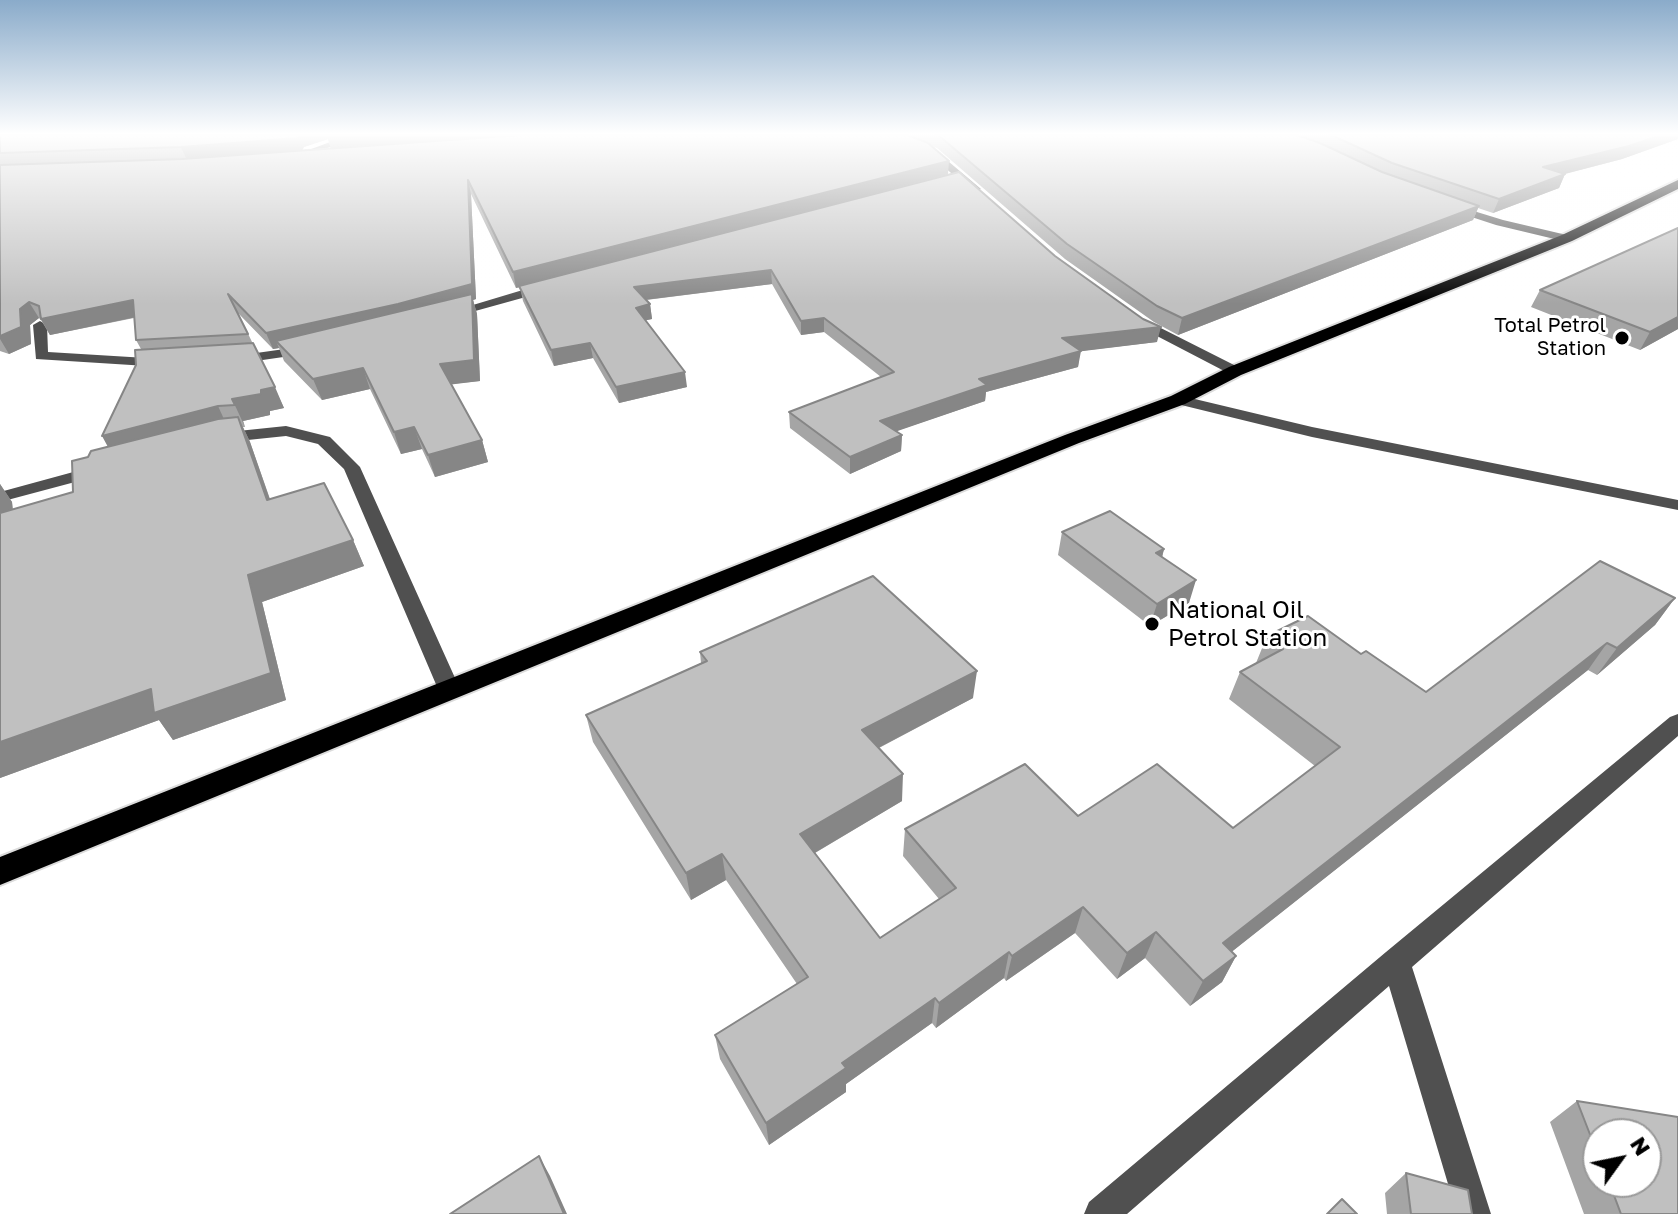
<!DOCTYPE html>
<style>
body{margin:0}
#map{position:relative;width:1678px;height:1214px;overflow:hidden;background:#fff;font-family:"Golos Text",sans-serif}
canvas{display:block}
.north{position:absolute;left:1582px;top:1118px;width:80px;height:80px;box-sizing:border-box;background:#fff;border:2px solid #999;border-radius:50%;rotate:57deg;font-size:22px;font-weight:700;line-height:32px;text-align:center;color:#000}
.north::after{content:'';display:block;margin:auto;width:28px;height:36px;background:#000;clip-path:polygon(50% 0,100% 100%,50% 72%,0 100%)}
</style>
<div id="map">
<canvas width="1678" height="1214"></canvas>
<div class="north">N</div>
</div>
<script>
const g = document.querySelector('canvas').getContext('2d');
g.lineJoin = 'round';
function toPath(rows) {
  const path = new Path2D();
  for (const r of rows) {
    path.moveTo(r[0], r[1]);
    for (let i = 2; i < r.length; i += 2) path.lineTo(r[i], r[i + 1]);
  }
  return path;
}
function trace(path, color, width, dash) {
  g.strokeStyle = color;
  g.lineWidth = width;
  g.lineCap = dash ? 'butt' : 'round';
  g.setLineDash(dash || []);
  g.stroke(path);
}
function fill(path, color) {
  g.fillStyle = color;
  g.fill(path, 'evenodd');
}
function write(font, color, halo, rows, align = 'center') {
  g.font = font + ' "Golos Text",sans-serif';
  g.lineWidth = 6;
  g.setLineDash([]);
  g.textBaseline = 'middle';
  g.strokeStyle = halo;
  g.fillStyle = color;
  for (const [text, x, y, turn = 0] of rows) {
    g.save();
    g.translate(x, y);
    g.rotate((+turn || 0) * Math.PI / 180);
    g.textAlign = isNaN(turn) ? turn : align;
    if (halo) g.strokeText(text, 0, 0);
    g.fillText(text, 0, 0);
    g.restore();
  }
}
const highway = toPath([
 [1678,180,1678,189,1572,241,1241,375,1185,404,1079,443,0,885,0,857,1065,435,1171,396,1229,367,1562,235,1678,180]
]);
trace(highway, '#dbdbdb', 4);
fill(toPath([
 [351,134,363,134,294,161,285,159,351,134],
 [881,134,893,134,935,150,981,189,972,191,929,154,881,134],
 [1451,204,1503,220,1571,236,1573,238,1567,242,1496,225,1447,209,1446,207,1451,204],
 [546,283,551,284,551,290,450,318,443,314,546,283],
 [1137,316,1240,368,1242,371,1235,375,1230,374,1132,323,1132,317,1137,316],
 [40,321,47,325,48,352,163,359,170,363,163,367,36,359,33,325,40,321],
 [306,346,313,350,311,353,235,364,228,360,235,356,306,346],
 [1178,395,1312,427,1678,500,1678,510,1312,437,1173,403,1170,400,1178,395],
 [286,426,330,437,360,467,460,689,457,695,441,695,438,689,344,469,318,444,286,436,219,443,211,438,219,433,286,426],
 [99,465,107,470,105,474,0,502,0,492,99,465],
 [1678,714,1678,736,1412,967,1491,1214,1457,1214,1389,986,1127,1214,1084,1214,1089,1202,1386,952,1670,717,1678,714]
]), '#505050');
fill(highway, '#000');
fill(toPath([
 [0,134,1678,134,1678,139,1622,159,1565,174,1559,188,1493,213,1478,208,1473,220,1178,335,1154,322,1065,259,937,148,930,145,948,174,1055,256,1157,342,1080,351,1078,367,986,392,985,401,896,431,902,435,901,451,850,474,790,428,789,412,881,377,824,332,801,335,772,284,646,300,650,304,652,319,646,320,687,387,619,403,593,358,554,366,523,301,520,287,516,288,471,194,476,299,473,300,477,314,480,381,451,384,482,440,488,462,435,477,422,449,401,454,370,389,322,400,284,361,279,348,273,349,238,313,284,408,270,411,270,415,243,421,245,427,243,427,250,442,270,499,353,540,364,566,262,602,286,700,173,740,159,720,0,778,0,484,12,502,13,510,73,492,88,457,108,447,141,349,136,340,134,318,50,335,41,320,39,318,30,325,31,344,9,354,0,351],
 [328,139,331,148,302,150,304,147],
 [1540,290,1678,329,1640,350,1531,307],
 [1062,532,1164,549,1162,558,1189,603,1150,626,1058,555],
 [1675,598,1655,625,1597,675,1588,670,1231,952,1236,956,1222,982,1190,1006,1145,958,1117,979,1075,933,1006,981,1004,978,936,1028,932,1023,846,1084,846,1092,769,1145,720,1059,715,1035,797,984,726,880,691,900,593,742,586,715,701,663,700,652,973,698,879,748,902,801,815,853,880,938,939,899,903,856,905,829,1078,816,1233,828,1315,766,1229,699,1240,672,1256,663,1267,636,1361,654,1426,692],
 [1577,1101,1678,1214,1584,1214,1550,1122],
 [1598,1134,1646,1182,1598,1182],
 [1406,1173,1472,1214,1387,1214,1385,1193]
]), '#a5a5a5');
fill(toPath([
 [302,134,557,134,331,150,328,139,304,147,302,151,187,160,181,147],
 [1664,134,1678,134,1678,139,1622,159,1537,181,1543,167],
 [949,161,948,174,516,288,513,272],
 [1565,174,1559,188,1493,213,1499,199],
 [468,180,471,194,476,299,473,300,477,314,480,381,447,385,276,341,279,348,273,349,266,333],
 [1479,206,1473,220,1178,335,1182,318],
 [771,270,772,284,636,301,634,287],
 [133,300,141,316,50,335,41,319],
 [29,302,39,318,30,325,31,344,9,354,0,339,0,336,20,309],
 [650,304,652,319,638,322,636,308],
 [1678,317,1678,329,1640,350,1650,332],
 [824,318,824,332,801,335,801,321],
 [1161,327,1157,342,1059,354,1062,338],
 [590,343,593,358,554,366,551,350],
 [1081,351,1078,367,986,392,985,401,880,437,880,421,979,379],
 [363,368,370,389,322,400,313,379],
 [685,372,687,387,619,403,616,387],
 [275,387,284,408,270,411,270,415,243,421,245,427,232,399,261,390],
 [218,406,228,428,114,458,102,436],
 [238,417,250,442,279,526,267,500],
 [414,427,422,449,401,454,394,432],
 [902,435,901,451,850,474,850,457],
 [482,440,488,462,435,477,428,455],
 [0,484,12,502,15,540,0,519],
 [353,540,364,566,262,602,286,700,173,740,159,720,0,778,0,742,248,575],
 [1164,549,1158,572,1156,553],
 [1196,580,1189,603,1150,626,1157,604],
 [1675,598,1655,625,1597,675,1617,648],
 [1607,643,1588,670,1210,969,1223,943],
 [977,671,973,698,861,757,862,730],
 [903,774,902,801,801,861,800,834],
 [722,854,726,880,691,900,686,873],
 [1083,907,1075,933,1006,981,1012,956],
 [1156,932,1145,958,1117,979,1127,953],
 [1009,952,1004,978,936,1028,939,1003],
 [1236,956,1222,982,1190,1006,1203,981],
 [935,998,932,1023,846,1084,846,1092,769,1145,766,1123,842,1063],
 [539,1156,550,1176,567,1214,564,1214]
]), '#868686');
const building = toPath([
 [0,134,302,134,300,134,298,138,181,147,0,153,0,134],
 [335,134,372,134,327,137,335,134],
 [535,134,905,134,928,143,949,161,513,272,468,180,472,284,398,304,266,333,228,294,248,334,136,340,133,300,41,319,39,306,29,302,20,309,21,327,0,336,0,165,182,159,535,134],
 [934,134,1294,134,1320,143,1382,172,1479,206,1182,318,1157,306,1067,244,938,135,934,134],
 [1329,134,1664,134,1629,146,1543,167,1565,174,1499,199,1392,163,1329,134],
 [959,172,1055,256,1143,319,1161,327,1062,338,1081,351,979,379,987,385,880,421,902,435,850,457,789,412,894,372,824,318,801,321,771,270,634,287,650,304,636,308,685,372,616,387,590,343,551,350,519,286,959,172],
 [1678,228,1678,317,1650,332,1540,290,1678,228],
 [472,294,474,360,440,364,482,440,428,455,414,427,394,432,363,368,313,379,276,341,472,294],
 [253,343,275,387,261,390,261,394,232,399,235,405,218,406,102,436,136,365,135,350,253,343],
 [238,417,267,500,324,483,353,540,248,575,271,673,154,713,151,689,0,742,0,513,73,492,72,461,88,457,91,451,218,419,238,417],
 [1110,511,1164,549,1156,553,1196,580,1157,604,1062,532,1110,511],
 [1600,561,1675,598,1617,648,1607,643,1223,943,1236,956,1203,981,1156,932,1127,953,1083,907,1012,956,1009,952,939,1003,935,998,842,1063,846,1068,766,1123,715,1035,808,977,722,854,686,873,586,715,707,661,700,652,873,576,977,671,862,730,903,774,800,834,880,938,956,888,905,829,1025,764,1078,816,1157,764,1233,828,1340,747,1240,672,1283,649,1267,636,1308,616,1361,654,1366,651,1426,692,1600,561],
 [1577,1101,1678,1117,1678,1214,1621,1214,1609,1182,1646,1182,1646,1134,1598,1134,1598,1155,1577,1101],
 [539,1156,564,1214,450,1214,539,1156],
 [1406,1173,1468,1190,1472,1214,1411,1214,1406,1173],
 [1342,1199,1357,1214,1327,1214,1342,1199]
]);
fill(building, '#c0c0c0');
trace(building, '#868686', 2);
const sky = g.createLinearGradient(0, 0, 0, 304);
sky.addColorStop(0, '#8aabca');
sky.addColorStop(0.44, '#fff');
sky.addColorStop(1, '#ffffff00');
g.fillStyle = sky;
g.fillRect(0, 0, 1678, 304);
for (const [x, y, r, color] of [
 [1622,338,8,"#000"],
 [1152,624,8,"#000"]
]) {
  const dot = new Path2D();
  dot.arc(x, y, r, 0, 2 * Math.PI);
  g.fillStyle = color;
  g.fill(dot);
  trace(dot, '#fff', 3);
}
write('20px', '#000', '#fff', [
 ["Total Petrol",1606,326],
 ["Station",1606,349]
], 'right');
write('24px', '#000', '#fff', [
 ["National Oil",1168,610],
 ["Petrol Station",1168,638]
], 'left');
</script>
